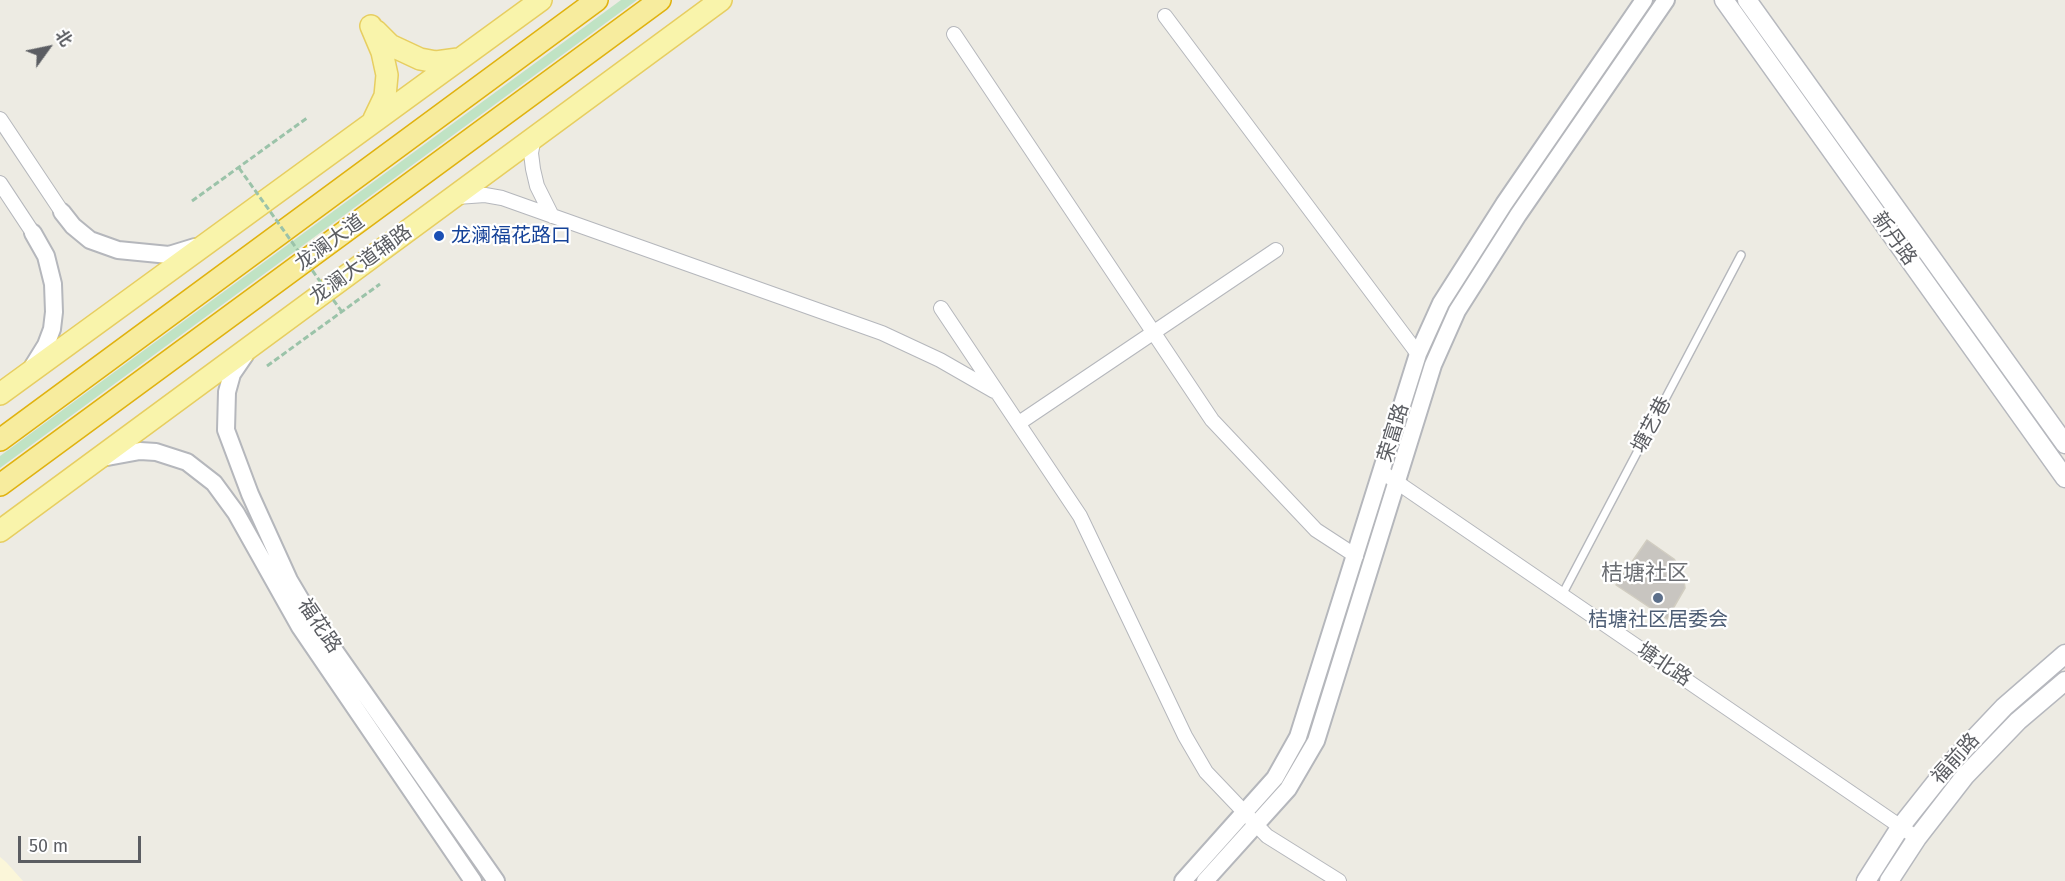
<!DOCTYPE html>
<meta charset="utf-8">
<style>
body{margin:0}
#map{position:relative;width:2065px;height:881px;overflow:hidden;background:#edebe3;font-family:"Fira Sans","Noto Sans SC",sans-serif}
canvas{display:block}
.north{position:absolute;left:18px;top:18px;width:60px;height:60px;-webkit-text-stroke:4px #fff;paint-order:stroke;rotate:57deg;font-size:16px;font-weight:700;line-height:24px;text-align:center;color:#5b5d62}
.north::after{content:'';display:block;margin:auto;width:21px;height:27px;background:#5b5d62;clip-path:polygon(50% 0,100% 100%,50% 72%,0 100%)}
.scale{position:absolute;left:18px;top:836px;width:123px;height:27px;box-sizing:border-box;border:3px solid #5b5d62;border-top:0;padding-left:8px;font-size:18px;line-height:21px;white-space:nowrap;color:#5b5d62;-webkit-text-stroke:4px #fff;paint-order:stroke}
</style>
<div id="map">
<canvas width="2065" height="881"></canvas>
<div class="north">北</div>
<div class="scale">50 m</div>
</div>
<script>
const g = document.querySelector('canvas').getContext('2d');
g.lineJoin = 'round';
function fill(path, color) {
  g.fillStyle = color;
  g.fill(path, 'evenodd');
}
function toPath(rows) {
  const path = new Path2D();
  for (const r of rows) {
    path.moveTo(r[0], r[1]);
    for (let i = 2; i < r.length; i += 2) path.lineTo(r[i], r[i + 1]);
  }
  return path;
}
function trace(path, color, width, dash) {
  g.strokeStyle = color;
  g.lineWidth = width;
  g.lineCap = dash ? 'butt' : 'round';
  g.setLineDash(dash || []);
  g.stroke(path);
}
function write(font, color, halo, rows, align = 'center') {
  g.font = font + ' "Fira Sans","Noto Sans SC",sans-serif';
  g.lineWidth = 4.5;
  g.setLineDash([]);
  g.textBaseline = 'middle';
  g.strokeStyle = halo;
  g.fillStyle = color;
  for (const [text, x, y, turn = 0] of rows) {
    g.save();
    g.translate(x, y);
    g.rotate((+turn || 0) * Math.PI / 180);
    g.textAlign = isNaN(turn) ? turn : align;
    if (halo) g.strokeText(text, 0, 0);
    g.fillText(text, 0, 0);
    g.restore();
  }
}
fill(toPath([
 [0,857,6,862,23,881,0,881]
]), '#fbf6d9');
fill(toPath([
 [621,0,637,0,0,468,0,456]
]), '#c0e3c4');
const building = toPath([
 [1647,540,1674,559,1683,572,1685,588,1667,619,1616,585,1647,540]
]);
fill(building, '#c8c5c0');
trace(building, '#d1cdc1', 1.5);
const service = toPath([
 [1562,595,1741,255]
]);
const minor = toPath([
 [1165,16,1418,354],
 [954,34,1212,420,1316,530,1356,556],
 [0,119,62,212],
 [534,137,531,153,533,169,537,186,552,216],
 [0,183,33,233],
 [457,197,485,195,502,198,882,333,940,360,994,391],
 [941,308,1080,516,1185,736,1206,772,1267,836,1339,881],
 [1019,423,1276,250],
 [1382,472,1917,838]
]);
const tertiary = toPath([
 [62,212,73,226,90,240,118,250,169,255,195,247],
 [245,355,232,374,227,392,226,430,250,494,289,580,311,617,496,881],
 [33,366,46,345,52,329,54,312,53,284,46,256,33,233],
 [102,458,140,451,156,452,187,462,214,483,236,513,300,627,473,881],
 [1183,881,1275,778,1298,737,1418,354,1441,303,1504,204,1644,0],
 [1205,881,1288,789,1316,741,1433,365,1457,311,1518,215,1666,0]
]);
const secondary = toPath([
 [1724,0,2065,478],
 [1747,0,2065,444],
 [1866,881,1901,826,1951,763,2004,707,2065,654],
 [1889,881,1917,838,1965,776,2018,721,2065,681]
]);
const primary = toPath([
 [371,26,382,52,387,75,385,96,374,119],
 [376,31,390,45,420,59,436,62,458,59],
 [0,394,541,0],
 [0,531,721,0]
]);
const trunk = toPath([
 [0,440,597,0],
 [0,485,660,0]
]);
trace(service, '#b5b7bc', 10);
trace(minor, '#b5b7bc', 16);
trace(tertiary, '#b5b7bc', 20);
trace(secondary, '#b6b8be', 21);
trace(primary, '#e7ce61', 24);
trace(trunk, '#e0b20f', 24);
trace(toPath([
 [192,201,307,118],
 [267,366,380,284]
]), '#9bc3a9', 3, [6, 3]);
trace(service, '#fff', 7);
trace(minor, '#fff', 14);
trace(tertiary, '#fff', 16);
trace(secondary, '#fff', 18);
trace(primary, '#f9f4ab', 21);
trace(trunk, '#f7ec9e', 21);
trace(toPath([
 [239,168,342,312]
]), '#9bc3a9', 3, [6, 3]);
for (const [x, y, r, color] of [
 [439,236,6,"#1a4fb4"],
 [1658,598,6,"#5c6f8a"]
]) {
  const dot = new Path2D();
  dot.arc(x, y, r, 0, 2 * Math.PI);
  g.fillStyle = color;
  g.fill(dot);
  trace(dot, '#fff', 2);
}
write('20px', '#164399', '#fff', [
 ["龙澜福花路口",451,236]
], 'left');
write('20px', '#5b5d62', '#fff', [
 ["新丹路",1894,239,54],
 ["龙澜大道",330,243,-36],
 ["龙澜大道辅路",361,265,-36],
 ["塘艺巷",1652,425,-62],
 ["荣富路",1394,433,-73],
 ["福花路",319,626,56],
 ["塘北路",1664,665,34],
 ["福前路",1956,759,-48]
]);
write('20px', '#4e5e75', '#fff', [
 ["桔塘社区居委会",1658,620]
]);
write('22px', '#6c6f74', '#fff', [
 ["桔塘社区",1645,574]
]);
</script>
